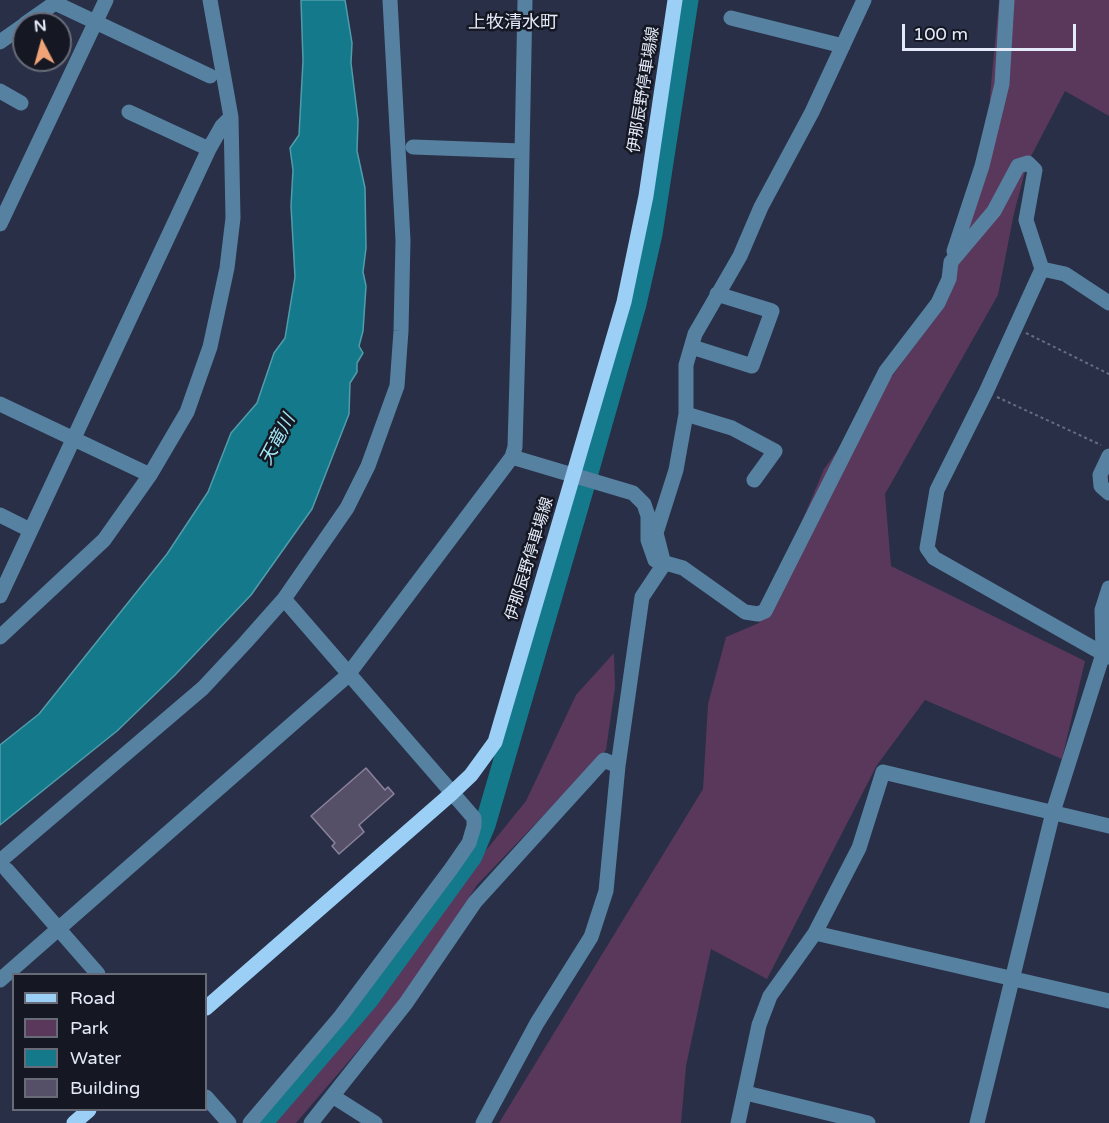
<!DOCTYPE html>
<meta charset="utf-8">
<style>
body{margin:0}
#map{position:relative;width:1109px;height:1123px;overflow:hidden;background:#282f46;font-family:"Varela Round",sans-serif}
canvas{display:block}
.legend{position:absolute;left:12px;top:973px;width:195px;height:138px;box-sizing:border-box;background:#151822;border:2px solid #686c78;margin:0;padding:8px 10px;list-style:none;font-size:18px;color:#e4eaf9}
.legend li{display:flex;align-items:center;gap:12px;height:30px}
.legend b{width:30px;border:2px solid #686c78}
.north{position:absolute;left:12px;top:12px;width:60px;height:60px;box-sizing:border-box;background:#151822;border:2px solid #686c78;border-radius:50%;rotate:354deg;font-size:16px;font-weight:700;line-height:24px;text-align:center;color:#e4eaf9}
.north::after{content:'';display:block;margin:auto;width:21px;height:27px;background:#efa377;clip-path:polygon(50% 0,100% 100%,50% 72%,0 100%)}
.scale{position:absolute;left:902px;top:24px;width:174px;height:27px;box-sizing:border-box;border:3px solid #e4eaf9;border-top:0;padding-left:8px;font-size:18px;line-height:21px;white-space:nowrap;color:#e4eaf9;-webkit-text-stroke:4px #151822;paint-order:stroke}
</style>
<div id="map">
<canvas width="1109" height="1123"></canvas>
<ul class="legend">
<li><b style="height:8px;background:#9ccff5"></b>Road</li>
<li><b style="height:16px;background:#5a385b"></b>Park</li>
<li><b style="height:16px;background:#147a8b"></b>Water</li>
<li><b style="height:16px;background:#564f68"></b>Building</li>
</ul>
<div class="north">N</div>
<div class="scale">100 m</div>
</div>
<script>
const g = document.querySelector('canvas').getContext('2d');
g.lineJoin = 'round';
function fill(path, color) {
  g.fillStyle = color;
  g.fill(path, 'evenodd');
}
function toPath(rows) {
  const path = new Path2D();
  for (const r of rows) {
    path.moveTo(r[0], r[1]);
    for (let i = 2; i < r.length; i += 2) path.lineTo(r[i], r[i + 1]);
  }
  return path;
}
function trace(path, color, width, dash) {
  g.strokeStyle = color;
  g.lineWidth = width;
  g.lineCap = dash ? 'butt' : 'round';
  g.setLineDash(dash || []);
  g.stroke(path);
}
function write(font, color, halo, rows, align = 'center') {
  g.font = font + ' "Varela Round","Noto Sans JP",sans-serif';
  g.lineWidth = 5;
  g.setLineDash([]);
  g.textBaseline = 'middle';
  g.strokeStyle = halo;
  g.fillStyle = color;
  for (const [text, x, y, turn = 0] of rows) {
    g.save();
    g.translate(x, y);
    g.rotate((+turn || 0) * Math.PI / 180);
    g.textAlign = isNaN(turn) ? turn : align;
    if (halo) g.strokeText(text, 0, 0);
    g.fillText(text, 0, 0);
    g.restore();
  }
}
fill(toPath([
 [999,0,1109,0,1109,116,1065,91,1027,164,1014,213,998,295,885,494,891,566,1085,661,1062,759,925,700,877,765,767,979,711,949,686,1066,681,1123,499,1123,703,789,708,704,726,637,759,623,824,469,920,338,990,154,990,96],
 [614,653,615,687,606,750,477,885,407,993,296,1123,269,1123,369,1008,436,912,526,801,576,695]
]), '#5a385b');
const water = toPath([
 [301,0,345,0,352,43,351,63,358,120,357,151,365,188,366,248,363,272,366,286,363,331,359,346,363,353,357,363,357,372,350,383,349,414,312,509,251,595,175,675,117,731,0,825,0,745,39,714,167,554,208,492,231,433,257,403,274,353,285,338,295,277,291,206,293,170,290,148,299,135,303,61,301,0]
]);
fill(water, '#147a8b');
trace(water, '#529cac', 1.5);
trace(toPath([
 [587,476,636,304,652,234,688,0],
 [262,1123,367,1001,472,856,485,825,585,483]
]), '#147a8b', 21);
const building = toPath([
 [366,768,385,790,388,787,394,794,359,825,364,832,339,854,332,846,335,843,311,816,366,768]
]);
fill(building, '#564f68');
trace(building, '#8a829d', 1.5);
trace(toPath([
 [1026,333,1109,374],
 [997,397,1101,445]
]), '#666d81', 2, [3, 3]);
trace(toPath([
 [55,3,210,76],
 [731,18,843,46],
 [25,24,59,0],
 [0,42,24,25],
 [0,91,21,103],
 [129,112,209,149],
 [413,147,521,151],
 [0,224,106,0],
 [954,251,982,166,1002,84,1007,0],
 [1042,269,1065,274,1109,303],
 [692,347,752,366,772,311,717,294],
 [0,404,150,475],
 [686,414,732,428,775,451,754,480],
 [1109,456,1100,475,1101,486,1109,493],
 [512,457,633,493,644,504,648,516,648,540,655,560,683,568,745,612,758,614,765,611,886,371,938,303,949,279,951,262,994,211,1018,166,1028,163,1035,170,1026,220,1042,269,986,392,937,490,927,548,934,558,1109,657],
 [0,515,30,530],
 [0,596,209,149,222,126,231,117],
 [0,637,104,540,150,475,187,412,210,347,227,268,233,218,231,117,210,0],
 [0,861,203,688,245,643,284,599,347,508,368,466,397,386,401,331,403,240,390,0],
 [7,870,98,974],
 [815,933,1109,1001],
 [0,980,347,676,512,457,515,447,519,308,525,0],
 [746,1093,868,1123],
 [206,1097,229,1123],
 [334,1097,375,1123],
 [250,1123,341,1016,451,869,469,843,474,826,474,818,284,599],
 [311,1123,406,1003,475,902,604,760,618,766],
 [483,1123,537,1023,591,937,606,891,618,766,642,597,664,564,656,533,676,470,686,414,686,365,695,334,740,256,761,207,812,112,864,0],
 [738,1123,759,1025,770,996,815,933,859,848,883,772,1109,826],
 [977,1123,1053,812,1103,654,1102,610,1109,588]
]), '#5781a1', 15);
trace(toPath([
 [206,1008,451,794,471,775,495,742,624,302,646,196,675,0],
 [74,1123,89,1110]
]), '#9ccff5', 15);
write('16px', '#e4eaf9', '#151822', [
 ["伊那辰野停車場線",644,90,-81],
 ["伊那辰野停車場線",530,559,-73]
]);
write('18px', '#e4eaf9', '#151822', [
 ["上牧清水町",513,23]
]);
write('italic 18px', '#a3e7f6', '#151822', [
 ["天竜川",278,440,-62]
]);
</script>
